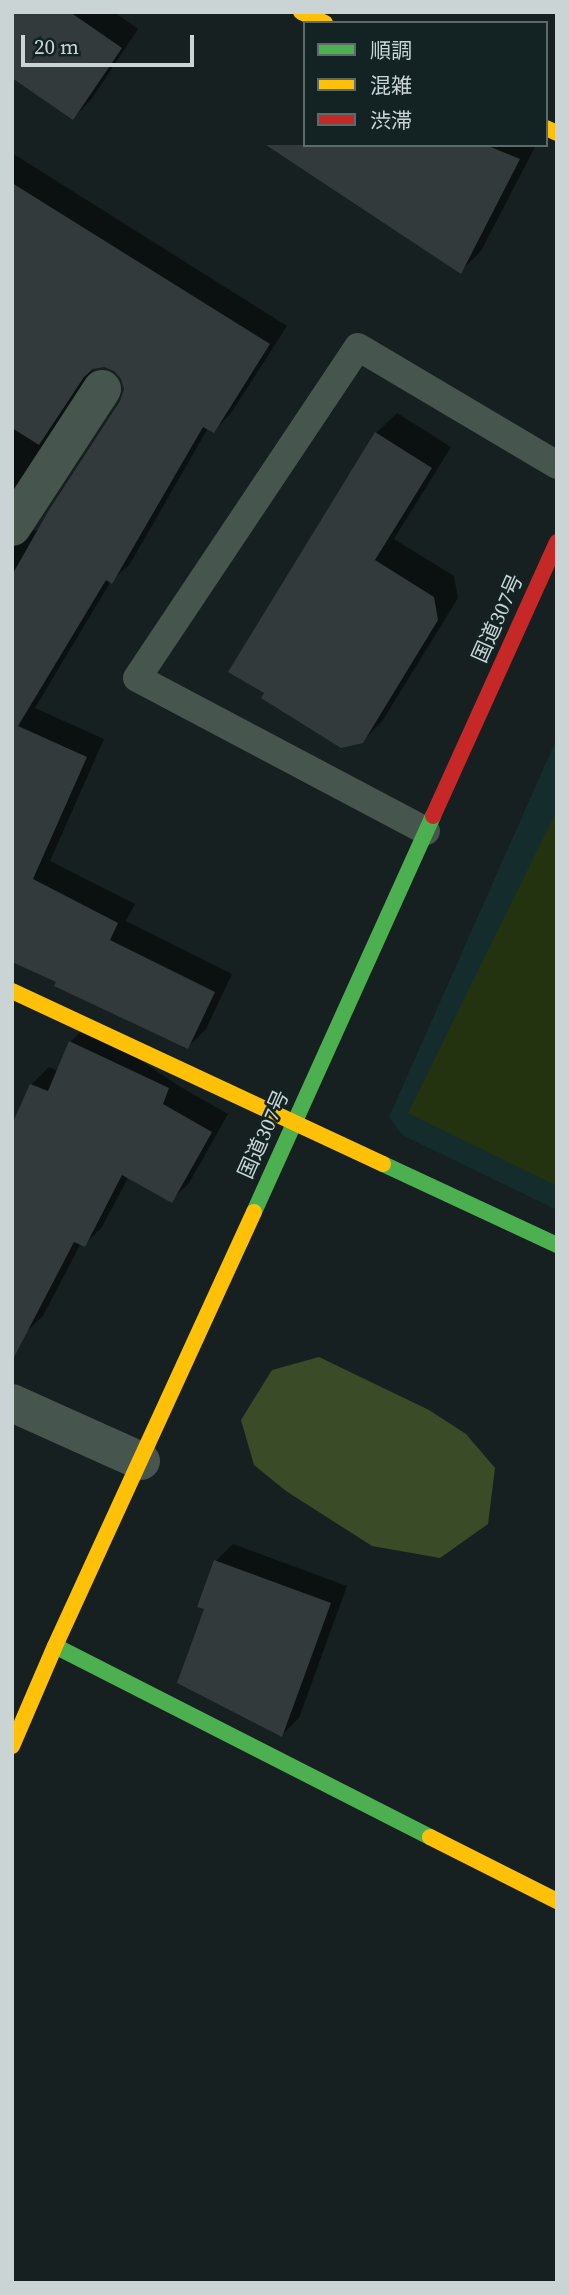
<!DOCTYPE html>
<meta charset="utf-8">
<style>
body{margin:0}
#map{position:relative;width:569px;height:2295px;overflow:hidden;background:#162020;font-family:"Source Serif 4","Noto Sans JP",serif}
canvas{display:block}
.frame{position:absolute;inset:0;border:14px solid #cad4d4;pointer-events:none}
.legend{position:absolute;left:303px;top:21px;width:245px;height:126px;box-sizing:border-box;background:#132323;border:2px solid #5c6a6a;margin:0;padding:9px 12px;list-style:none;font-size:21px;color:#cad4d4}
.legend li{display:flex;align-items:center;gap:14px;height:35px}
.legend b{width:35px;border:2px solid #5c6a6a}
.scale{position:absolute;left:21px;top:35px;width:173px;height:32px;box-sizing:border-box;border:4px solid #cad4d4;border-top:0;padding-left:9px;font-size:21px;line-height:24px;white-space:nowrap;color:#cad4d4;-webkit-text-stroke:5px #132323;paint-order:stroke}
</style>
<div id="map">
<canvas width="569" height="2295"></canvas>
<div class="frame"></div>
<ul class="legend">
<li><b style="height:9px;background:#4caf50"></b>順調</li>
<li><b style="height:9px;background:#ffc107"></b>混雑</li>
<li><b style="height:9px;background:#c62828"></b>渋滞</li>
</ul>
<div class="scale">20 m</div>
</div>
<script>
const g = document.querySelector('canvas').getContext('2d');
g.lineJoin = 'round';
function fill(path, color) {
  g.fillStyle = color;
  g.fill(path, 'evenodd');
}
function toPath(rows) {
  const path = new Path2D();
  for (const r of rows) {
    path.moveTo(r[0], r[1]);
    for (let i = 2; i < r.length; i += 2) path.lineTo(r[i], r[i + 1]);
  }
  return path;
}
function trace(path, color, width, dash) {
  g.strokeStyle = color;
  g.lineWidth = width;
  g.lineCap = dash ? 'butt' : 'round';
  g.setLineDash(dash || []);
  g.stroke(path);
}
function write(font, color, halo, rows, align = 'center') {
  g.font = font + ' "Source Serif 4","Noto Sans JP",serif';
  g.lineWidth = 5;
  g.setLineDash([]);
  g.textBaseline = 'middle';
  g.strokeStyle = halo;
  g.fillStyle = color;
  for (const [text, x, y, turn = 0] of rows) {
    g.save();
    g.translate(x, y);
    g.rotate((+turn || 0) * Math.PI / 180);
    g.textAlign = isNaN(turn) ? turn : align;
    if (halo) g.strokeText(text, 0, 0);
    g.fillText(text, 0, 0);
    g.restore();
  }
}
fill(toPath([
 [557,738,557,1210,402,1135,389,1117]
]), '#142c2b');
fill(toPath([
 [557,810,557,1186,408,1113]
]), '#233310');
fill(toPath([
 [319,1357,429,1410,466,1434,495,1468,488,1524,440,1558,372,1546,286,1491,254,1465,241,1420,272,1370]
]), '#394b27');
fill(toPath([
 [12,12,114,12,138,29,91,100,73,118],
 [313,145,536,145,481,251,460,272],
 [12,153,287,326,231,413,214,431,208,428,130,564,111,581,35,708,104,739,50,861,135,904,126,921,232,974,206,1029,188,1047,12,960,12,521,29,531,38,530,122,402,126,390,123,378,115,370,104,365,95,367,12,494],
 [397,413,451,447,394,539,454,576,458,598,383,720,362,742,376,433],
 [88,1025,179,1086,228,1114,189,1183,171,1201,129,1176,102,1227,84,1245,81,1243,43,1316,25,1333,31,1085,49,1067,58,1071,70,1042],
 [233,1544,347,1586,299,1718,282,1735,207,1608,216,1561]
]), '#0007');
fill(toPath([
 [12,12,70,12,122,48,73,120,12,78],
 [266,145,486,145,520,159,461,274],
 [12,183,270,344,214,433,203,427,112,584,106,580,18,726,87,757,33,879,118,923,110,940,215,992,188,1049,54,986,56,982,12,962,12,575,49,510,120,401,124,389,121,379,114,371,104,367,93,369,84,377,39,445,12,428],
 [375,432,432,468,375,560,434,597,438,620,363,743,341,748,261,698,264,693,228,672],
 [69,1041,169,1088,163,1104,212,1132,172,1203,122,1175,85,1247,74,1242,12,1361,12,1124,30,1084,48,1091],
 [214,1560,331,1603,282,1737,177,1683,204,1609,197,1607]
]), '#333a3c');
trace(toPath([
 [426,831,137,678,358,347,557,465]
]), '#47554f', 28);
trace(toPath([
 [12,527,102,389],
 [12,1403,141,1461]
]), '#47554f', 38);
trace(toPath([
 [383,1164,557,1245],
 [254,1212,433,816],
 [55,1646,430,1837]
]), '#4caf50', 16);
trace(toPath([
 [301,12,325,23],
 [546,128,557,133],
 [12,991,383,1164],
 [12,1746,55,1646,254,1212],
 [430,1837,557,1901]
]), '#ffc107', 16);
trace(toPath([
 [433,816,557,542]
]), '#c62828', 16);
write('21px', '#cad4d4', '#132323', [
 ["国道307号",499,619,-66],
 ["国道307号",265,1135,-66]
]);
</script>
